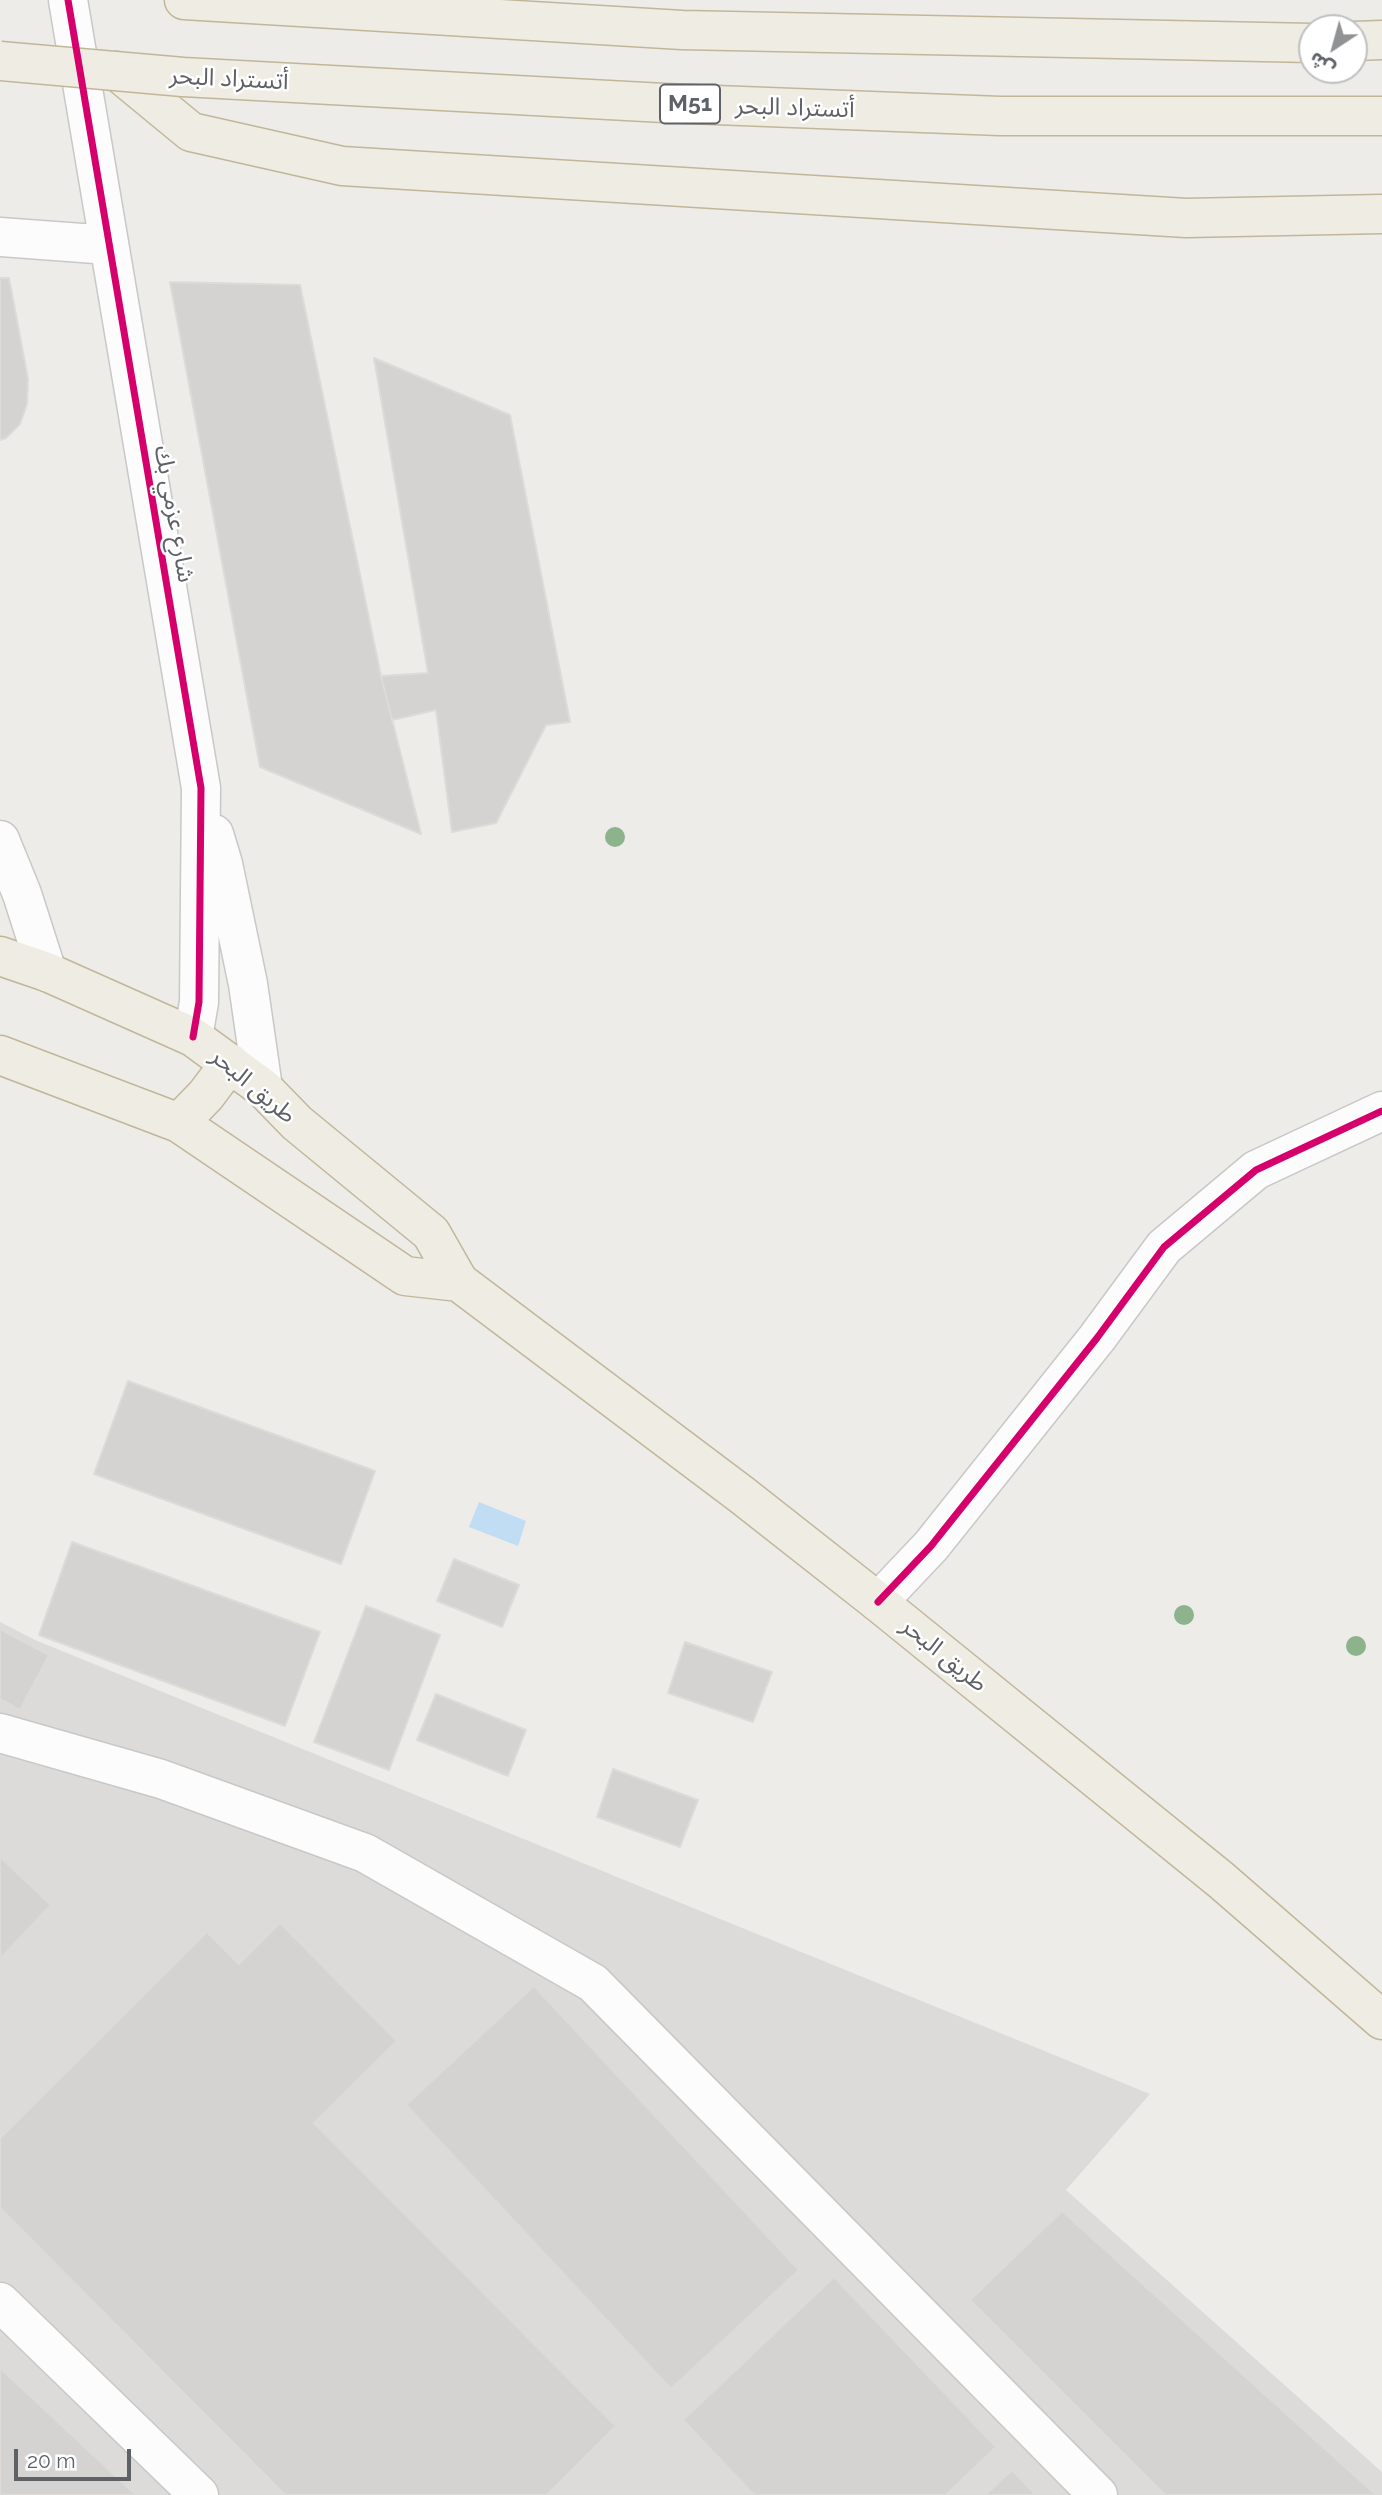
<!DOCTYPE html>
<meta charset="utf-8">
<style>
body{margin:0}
#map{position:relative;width:1382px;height:2495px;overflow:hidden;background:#edece9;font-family:Raleway,"Noto Sans Arabic",sans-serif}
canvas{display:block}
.north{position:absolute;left:1298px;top:14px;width:70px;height:70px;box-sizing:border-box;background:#fff;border:2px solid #bfc0c2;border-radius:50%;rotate:216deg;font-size:19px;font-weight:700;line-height:28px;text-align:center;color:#5e6166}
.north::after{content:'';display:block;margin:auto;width:24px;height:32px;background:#909294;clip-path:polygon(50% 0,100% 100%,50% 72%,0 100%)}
.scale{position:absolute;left:14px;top:2449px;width:117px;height:32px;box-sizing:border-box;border:4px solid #5e6166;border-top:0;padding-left:9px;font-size:21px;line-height:24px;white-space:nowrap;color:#5e6166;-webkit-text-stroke:5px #fff;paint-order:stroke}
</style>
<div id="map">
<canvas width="1382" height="2495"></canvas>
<div class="north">ش</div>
<div class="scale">20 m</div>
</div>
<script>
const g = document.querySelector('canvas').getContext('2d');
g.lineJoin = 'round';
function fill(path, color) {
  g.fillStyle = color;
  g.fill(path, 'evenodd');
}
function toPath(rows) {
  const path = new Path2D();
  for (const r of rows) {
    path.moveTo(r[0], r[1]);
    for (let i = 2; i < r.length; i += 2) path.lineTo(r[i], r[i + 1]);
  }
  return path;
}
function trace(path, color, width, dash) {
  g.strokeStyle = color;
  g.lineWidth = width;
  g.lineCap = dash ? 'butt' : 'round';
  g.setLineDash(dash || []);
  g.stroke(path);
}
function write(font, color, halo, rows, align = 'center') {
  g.font = font + ' Raleway,"Noto Sans Arabic",sans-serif';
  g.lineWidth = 5;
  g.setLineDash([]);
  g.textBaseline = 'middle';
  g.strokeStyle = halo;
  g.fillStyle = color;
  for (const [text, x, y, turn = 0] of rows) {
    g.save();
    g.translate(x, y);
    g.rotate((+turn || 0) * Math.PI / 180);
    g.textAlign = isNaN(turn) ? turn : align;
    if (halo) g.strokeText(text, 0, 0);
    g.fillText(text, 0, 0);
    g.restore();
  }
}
fill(toPath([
 [0,1622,35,1640,1150,2094,1066,2190,1382,2472,1382,2495,0,2495]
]), '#dddbd9');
fill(toPath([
 [479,1502,526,1521,518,1546,469,1527]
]), '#c1ddf4');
const building = toPath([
 [0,278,9,278,28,379,27,404,20,424,6,438,0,440,0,278],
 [170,282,300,285,381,676,421,834,260,767,170,282],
 [374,358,510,415,570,722,546,725,496,823,452,832,436,710,392,720,381,676,428,673,374,358],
 [128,1381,375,1471,341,1564,94,1474,128,1381],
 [72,1542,320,1632,285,1726,39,1635,72,1542],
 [454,1559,519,1585,502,1627,437,1601,454,1559],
 [366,1606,440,1635,389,1770,314,1742,366,1606],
 [0,1629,49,1655,20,1710,0,1699,0,1629],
 [685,1642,772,1672,753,1722,668,1693,685,1642],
 [436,1694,526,1730,508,1776,417,1740,436,1694],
 [613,1769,698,1800,680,1847,597,1817,613,1769],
 [0,1857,51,1905,0,1959,0,1857],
 [280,1923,397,2041,314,2123,616,2426,547,2495,285,2495,0,2208,0,2138,207,1932,239,1964,280,1923],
 [534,1986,799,2270,671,2389,406,2105,534,1986],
 [1062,2211,1376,2495,1165,2495,970,2300,1062,2211],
 [834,2277,996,2447,946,2495,754,2495,683,2420,834,2277],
 [0,2368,136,2495,0,2495,0,2368],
 [1012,2470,1036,2495,985,2495,1012,2470]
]);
fill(building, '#d4d3d2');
trace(building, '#dcdbd8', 2);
const minor = toPath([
 [68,0,201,788,199,1002,193,1037],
 [0,237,109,245],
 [214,834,223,864,248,984,263,1088],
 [0,840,22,894,47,972],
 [878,1602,931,1546,1097,1338,1164,1247,1256,1170,1382,1111],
 [0,1733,161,1779,365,1853,593,1983,1098,2495],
 [0,2302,199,2495]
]);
const highway = toPath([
 [184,0,682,30,1312,43],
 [1354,41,1382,40],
 [117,71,191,132,342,166,1186,218,1382,214],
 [0,956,47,972,193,1037,263,1088,297,1123,431,1233,459,1282,742,1495,878,1602,1221,1880,1382,2020],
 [0,1055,179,1123,405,1276,459,1282],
 [179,1123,206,1095,230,1063]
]);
trace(minor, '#c8c8c8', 41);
trace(highway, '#c2b699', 41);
trace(minor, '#fcfcfc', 38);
trace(highway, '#efece3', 38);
const highwayBridge = toPath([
 [0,61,183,77,664,103,1000,116,1382,116]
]);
trace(highwayBridge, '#c2b699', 41, []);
trace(highwayBridge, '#efece3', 38);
trace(toPath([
 [68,0,201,788,199,1002,193,1037],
 [878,1602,931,1546,1097,1338,1164,1247,1256,1170,1382,1111]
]), '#d6006c', 7);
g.fillStyle = '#8db38d';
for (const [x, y] of [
 [615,837],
 [1184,1615],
 [1356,1646]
]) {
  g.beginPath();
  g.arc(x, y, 10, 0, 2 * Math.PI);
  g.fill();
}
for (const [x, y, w] of [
 [690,104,60]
]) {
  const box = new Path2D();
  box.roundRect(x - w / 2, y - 19.5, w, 39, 5);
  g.fillStyle = '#fff';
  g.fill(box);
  trace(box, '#5e6166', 2);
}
write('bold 23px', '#5e6166', null, [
 ["M51",690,104]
]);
write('24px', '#5e6166', '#fff', [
 ["أتستراد البحر",229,79,3],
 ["أتستراد البحر",795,108,2],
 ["شارع عزمي بك",174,514,80],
 ["طريق البحر",253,1086,40],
 ["طريق البحر",944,1655,39]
]);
</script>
